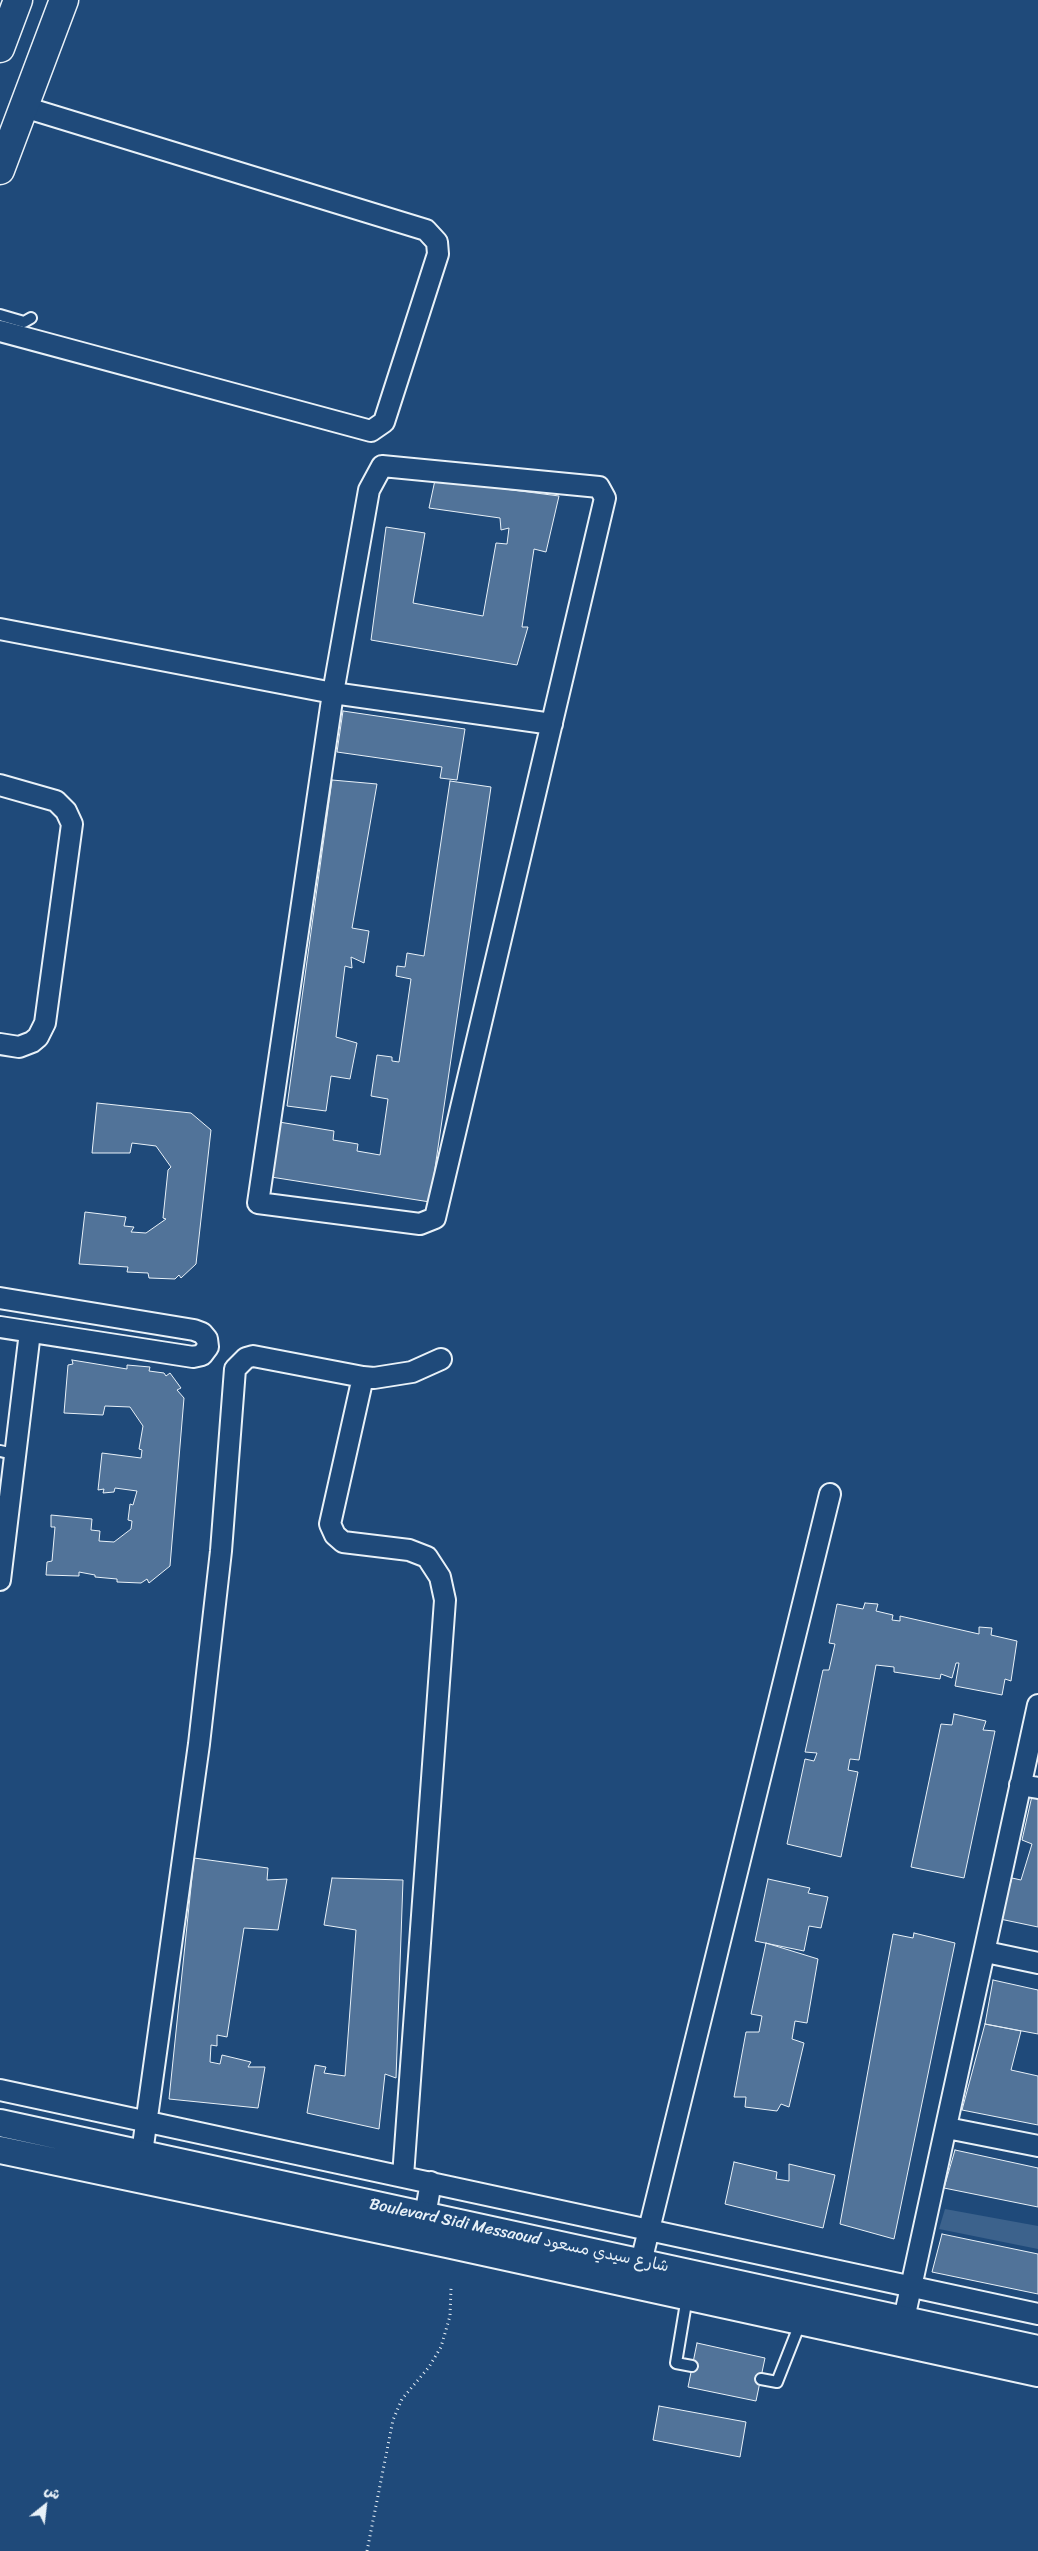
<!DOCTYPE html>
<meta charset="utf-8">
<style>
body{margin:0}
#map{position:relative;width:1038px;height:2551px;overflow:hidden;background:#1f4a7a;font-family:Sriracha,"Playpen Sans Arabic",sans-serif}
canvas{display:block}
.north{position:absolute;left:20px;top:2481px;width:50px;height:50px;-webkit-text-stroke:4px #1f4a7a;paint-order:stroke;rotate:29deg;font-size:14px;font-weight:700;line-height:20px;text-align:center;color:#e8f1f8}
.north::after{content:'';display:block;margin:auto;width:18px;height:22px;background:#e8f1f8;clip-path:polygon(50% 0,100% 100%,50% 72%,0 100%)}
</style>
<div id="map">
<canvas width="1038" height="2551"></canvas>
<div class="north">ش</div>
</div>
<script>
const g = document.querySelector('canvas').getContext('2d');
g.lineJoin = 'round';
function fill(path, color) {
  g.fillStyle = color;
  g.fill(path, 'evenodd');
}
function toPath(rows) {
  const path = new Path2D();
  for (const r of rows) {
    path.moveTo(r[0], r[1]);
    for (let i = 2; i < r.length; i += 2) path.lineTo(r[i], r[i + 1]);
  }
  return path;
}
function trace(path, color, width, dash) {
  g.strokeStyle = color;
  g.lineWidth = width;
  g.lineCap = dash ? 'butt' : 'round';
  g.setLineDash(dash || []);
  g.stroke(path);
}
function write(font, color, halo, rows, align = 'center') {
  g.font = font + ' Sriracha,"Playpen Sans Arabic",sans-serif';
  g.lineWidth = 5;
  g.setLineDash([]);
  g.textBaseline = 'middle';
  g.strokeStyle = halo;
  g.fillStyle = color;
  for (const [text, x, y, turn = 0] of rows) {
    g.save();
    g.translate(x, y);
    g.rotate((+turn || 0) * Math.PI / 180);
    g.textAlign = isNaN(turn) ? turn : align;
    if (halo) g.strokeText(text, 0, 0);
    g.fillText(text, 0, 0);
    g.restore();
  }
}
fill(toPath([
 [945,2209,1038,2226,1038,2249,939,2229]
]), '#3c628c');
const building = toPath([
 [435,480,559,496,546,552,534,549,522,627,528,627,517,665,371,640,386,527,425,533,413,603,483,616,496,543,507,544,509,528,501,530,500,518,429,508,435,480],
 [343,711,465,729,457,780,440,778,442,767,337,752,343,711],
 [332,780,377,784,352,928,369,931,364,963,351,957,352,968,345,966,336,1037,357,1043,350,1079,331,1076,326,1111,287,1106,332,780],
 [450,781,491,787,430,1202,271,1177,279,1122,334,1131,333,1140,358,1144,357,1151,380,1155,388,1099,371,1096,377,1055,392,1057,392,1061,399,1062,411,979,396,976,397,966,405,967,407,953,424,956,450,781],
 [97,1103,191,1113,211,1130,196,1264,181,1278,179,1275,175,1279,149,1278,148,1273,127,1272,128,1267,79,1264,85,1212,126,1217,124,1226,134,1227,131,1232,146,1233,166,1219,163,1218,168,1170,171,1167,156,1146,132,1143,130,1153,92,1153,97,1103],
 [72,1360,127,1369,127,1365,150,1367,149,1371,164,1373,166,1376,170,1373,181,1388,177,1390,184,1398,170,1566,149,1583,147,1579,141,1583,117,1582,117,1579,95,1577,95,1575,79,1572,79,1576,46,1575,47,1562,52,1561,55,1527,51,1527,51,1515,92,1519,91,1530,100,1531,99,1541,114,1542,131,1529,132,1521,128,1520,130,1504,133,1505,137,1491,115,1488,114,1492,103,1493,104,1489,98,1490,102,1453,141,1458,142,1450,139,1449,143,1426,130,1407,105,1406,103,1415,64,1413,68,1365,73,1364,72,1360],
 [865,1603,878,1604,876,1611,893,1615,892,1620,900,1621,900,1616,979,1634,979,1627,992,1628,991,1635,1017,1641,1011,1681,1005,1679,1002,1695,955,1686,959,1663,956,1663,952,1678,941,1674,940,1679,894,1672,894,1667,876,1665,859,1760,850,1759,848,1770,858,1772,841,1857,787,1844,805,1759,814,1761,817,1753,805,1752,823,1670,829,1670,835,1644,829,1643,837,1604,863,1609,865,1603],
 [954,1714,986,1721,983,1730,995,1731,964,1878,911,1867,941,1724,952,1725,954,1714],
 [1032,1796,1038,1798,1038,1927,1000,1919,1012,1878,1021,1880,1032,1844,1022,1840,1032,1796],
 [194,1858,268,1868,267,1880,287,1879,278,1930,244,1928,227,2037,217,2035,217,2046,211,2045,210,2062,220,2064,222,2055,251,2062,248,2067,265,2067,258,2108,169,2099,194,1858],
 [332,1878,403,1880,396,2078,385,2074,379,2129,307,2113,315,2065,326,2067,324,2073,345,2076,356,1930,324,1925,332,1878],
 [768,1879,810,1888,808,1893,828,1897,821,1928,809,1926,804,1951,755,1941,768,1879],
 [914,1933,955,1943,894,2239,840,2224,893,1934,913,1938,914,1933],
 [766,1943,818,1959,807,2023,795,2021,792,2039,804,2043,789,2107,781,2104,777,2111,745,2107,746,2097,734,2097,746,2032,759,2032,762,2016,751,2014,766,1943],
 [993,1980,1038,1990,1038,2034,985,2024,993,1980],
 [985,2024,1021,2031,1011,2070,1038,2076,1038,2125,962,2110,985,2024],
 [955,2150,1038,2168,1038,2207,944,2188,955,2150],
 [734,2162,777,2172,776,2179,789,2181,789,2164,835,2175,823,2228,725,2204,734,2162],
 [942,2234,1038,2254,1038,2294,932,2272,942,2234],
 [697,2343,765,2358,756,2401,688,2387,697,2343],
 [659,2406,746,2422,740,2457,653,2440,659,2406]
]);
fill(building, '#517399');
trace(building, '#e8f1f8', 1);
const service = toPath([
 [0,315,24,322,31,318],
 [0,1451,14,1454],
 [687,2297,676,2363,692,2366],
 [761,2379,777,2382,801,2321]
]);
const minor = toPath([
 [0,331,371,431,384,422,438,254,437,242,426,230,24,107],
 [382,466,599,487,605,498,435,1218,420,1224,258,1203,333,693,369,490,382,466],
 [0,629,333,693,552,724],
 [0,785,56,801,66,811,72,824,45,1023,38,1037,32,1042,19,1047,0,1044],
 [0,1298,194,1330,202,1333,207,1339,208,1347,202,1355,193,1357,0,1327],
 [0,1580,30,1332],
 [1020,1785,1038,1788],
 [986,1952,1038,1963],
 [0,2090,1038,2314],
 [947,2128,1038,2146],
 [142,2153,199,1744,221,1551,235,1369,246,1358,253,1356,363,1377],
 [403,2176,445,1600,440,1577,427,1557,409,1550,343,1542,335,1535,330,1524,363,1377,374,1378,412,1372,441,1359],
 [425,2216,431,2182],
 [641,2262,830,1494],
 [904,2319,1038,1705]
]);
const tertiary = toPath([
 [0,2123,1038,2349],
 [0,2150,447,2244,1038,2373]
]);
const primary = toPath([
 [0,48,18,0],
 [0,170,64,0]
]);
trace(service, '#e8f1f8', 14);
trace(minor, '#e8f1f8', 24);
trace(tertiary, '#e8f1f8', 30);
trace(primary, '#e8f1f8', 31);
trace(toPath([
 [367,2551,393,2420,402,2399,429,2367,441,2347,450,2316,451,2288]
]), '#e8f1f8', 3, [1, 4]);
trace(service, '#1f4a7a', 10);
trace(minor, '#1f4a7a', 20);
trace(tertiary, '#1f4a7a', 26);
trace(primary, '#1f4a7a', 28);
write('16px', '#e8f1f8', '#1f4a7a', [
 ["Boulevard Sidi Messaoud شارع سيدي مسعود",519,2236,12]
]);
</script>
